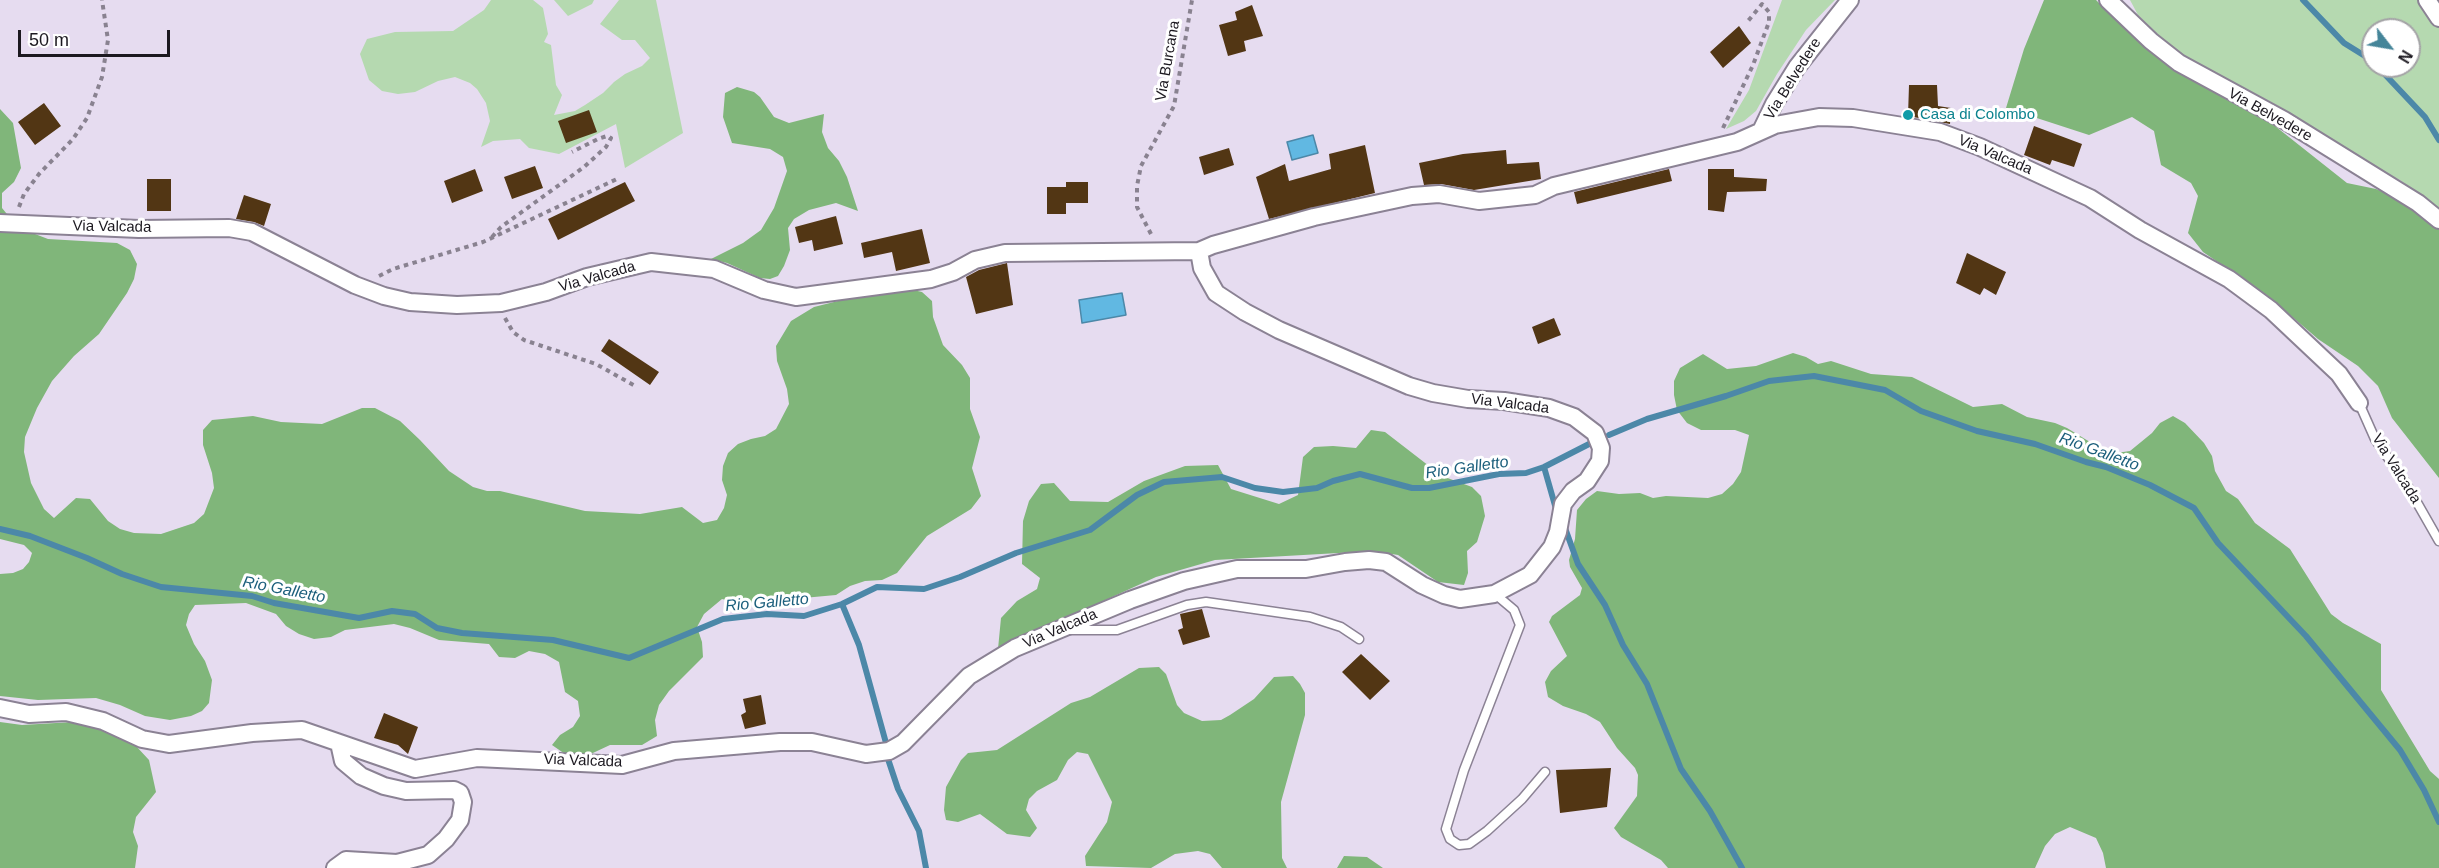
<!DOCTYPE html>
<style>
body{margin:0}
#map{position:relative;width:2439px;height:868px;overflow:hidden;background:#e6dcf0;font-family:Helvetica,sans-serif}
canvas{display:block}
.north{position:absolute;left:2361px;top:18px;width:60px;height:60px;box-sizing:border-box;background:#fff;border:2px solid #a4a3a6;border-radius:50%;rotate:121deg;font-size:16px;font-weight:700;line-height:24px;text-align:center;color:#1c1920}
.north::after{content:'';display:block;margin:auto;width:21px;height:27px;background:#458599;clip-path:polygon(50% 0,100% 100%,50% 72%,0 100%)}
.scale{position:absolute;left:18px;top:30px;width:152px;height:27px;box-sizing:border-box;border:3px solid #1c1920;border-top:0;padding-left:8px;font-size:18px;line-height:21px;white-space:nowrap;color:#1c1920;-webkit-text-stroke:4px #fff;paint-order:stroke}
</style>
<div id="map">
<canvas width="2439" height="868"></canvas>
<div class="north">N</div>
<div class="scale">50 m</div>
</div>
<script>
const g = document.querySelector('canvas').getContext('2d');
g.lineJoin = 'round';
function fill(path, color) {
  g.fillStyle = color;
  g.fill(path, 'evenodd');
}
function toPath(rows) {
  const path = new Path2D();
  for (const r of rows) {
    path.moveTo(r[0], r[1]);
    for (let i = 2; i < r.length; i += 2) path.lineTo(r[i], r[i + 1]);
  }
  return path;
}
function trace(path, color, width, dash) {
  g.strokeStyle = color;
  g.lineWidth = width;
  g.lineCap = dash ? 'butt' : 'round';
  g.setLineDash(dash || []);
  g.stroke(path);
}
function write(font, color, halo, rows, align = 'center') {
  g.font = font + ' Helvetica,sans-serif';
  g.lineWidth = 6;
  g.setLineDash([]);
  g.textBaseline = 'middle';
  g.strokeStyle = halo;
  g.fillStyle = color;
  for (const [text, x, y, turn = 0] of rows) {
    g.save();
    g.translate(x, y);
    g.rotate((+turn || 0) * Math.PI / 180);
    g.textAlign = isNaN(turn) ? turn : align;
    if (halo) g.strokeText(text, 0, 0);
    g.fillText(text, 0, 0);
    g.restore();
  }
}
fill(toPath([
 [491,0,533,0,543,8,548,34,544,42,551,45,556,85,562,95,554,115,575,111,585,105,603,93,614,82,625,74,642,66,650,58,635,40,622,40,600,24,619,0,656,0,683,133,625,168,616,124,559,154,529,148,520,139,493,141,481,147,490,121,486,103,477,89,470,83,455,77,438,81,415,92,398,94,382,91,369,80,360,54,367,39,395,32,453,31,484,10],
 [554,0,594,0,592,4,568,16],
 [1782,0,1835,0,1806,30,1777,74,1756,111,1744,121,1726,129,1749,90],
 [2130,0,2420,0,2439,27,2439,210,2400,180,2365,164,2323,141,2280,107,2174,50,2138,15],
 [2373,30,2409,30,2409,66,2373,66]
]), '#b5d9b0');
fill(toPath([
 [2044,0,2096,0,2134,38,2227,100,2275,126,2347,183,2376,189,2404,201,2439,228,2439,478,2392,418,2378,386,2358,366,2318,339,2268,296,2203,252,2188,233,2198,196,2191,183,2161,165,2154,131,2132,117,2089,135,2006,108,2024,49],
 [737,87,754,92,760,97,774,117,789,123,824,114,822,132,828,148,839,161,847,177,858,211,836,203,809,210,794,219,788,228,790,250,784,266,778,276,770,279,760,278,727,263,711,259,743,243,761,230,774,208,787,171,783,157,770,149,732,143,723,117,725,93],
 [0,109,13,123,21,168,14,182,2,193,2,208,11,219,35,234,48,239,117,243,130,250,137,264,134,279,127,293,99,334,74,356,52,381,37,408,25,437,24,452,31,483,44,509,54,518,76,498,90,499,108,521,120,529,134,533,161,534,194,523,204,514,214,488,212,473,203,445,203,430,212,420,253,416,281,422,322,424,362,408,375,408,400,421,420,440,449,471,473,487,487,491,500,491,585,511,640,514,682,507,703,523,717,520,724,508,727,495,722,480,723,466,728,453,738,444,751,439,765,436,776,429,789,404,787,389,777,361,776,346,791,321,814,307,854,297,868,297,909,289,922,292,932,301,933,317,943,345,962,365,970,378,970,409,980,437,972,468,981,496,971,509,927,536,897,573,882,580,865,581,850,586,836,595,803,598,787,602,738,603,722,599,704,614,697,627,702,642,703,657,669,691,659,705,655,720,657,736,642,745,610,745,580,759,565,754,552,745,560,735,573,727,580,716,578,701,565,692,559,662,545,654,529,651,515,658,499,657,489,644,439,640,410,628,394,624,345,630,331,637,314,639,299,634,286,626,276,614,246,603,195,605,189,614,186,625,194,644,205,661,212,680,209,703,202,711,191,716,170,720,145,716,120,705,96,698,38,700,0,696,0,574,13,573,23,569,29,562,32,553,24,545,0,539],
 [1793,353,1806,357,1818,364,1831,361,1871,374,1912,377,1973,407,2002,404,2027,417,2055,423,2067,428,2103,450,2116,453,2130,451,2152,433,2160,423,2173,416,2185,423,2204,443,2212,456,2215,471,2226,491,2238,499,2255,523,2290,549,2331,614,2343,623,2381,644,2381,690,2430,771,2439,779,2439,868,2106,868,2103,853,2096,838,2070,827,2055,834,2045,846,2035,868,1668,868,1661,860,1621,837,1614,828,1637,796,1638,775,1635,768,1617,748,1600,722,1586,714,1563,706,1548,697,1545,682,1551,671,1567,656,1549,622,1552,616,1580,595,1582,588,1570,567,1569,560,1575,539,1577,510,1586,499,1597,491,1619,494,1640,493,1653,498,1666,496,1708,498,1722,494,1733,484,1741,472,1749,435,1735,430,1701,430,1687,423,1677,410,1674,395,1674,381,1680,368,1703,354,1727,369,1756,366],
 [1371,430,1385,432,1442,476,1472,487,1481,496,1485,516,1477,542,1467,551,1468,573,1464,585,1438,582,1398,555,1374,551,1215,560,1156,577,998,649,1001,618,1017,601,1037,589,1040,578,1022,564,1023,521,1029,501,1041,484,1054,483,1070,501,1108,502,1144,481,1185,466,1218,465,1231,489,1279,504,1298,495,1303,457,1314,447,1333,446,1356,448],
 [1159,667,1166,674,1177,705,1184,713,1202,721,1221,720,1230,715,1254,699,1274,677,1293,676,1300,684,1305,693,1305,715,1281,802,1282,858,1287,868,1222,868,1210,854,1198,851,1175,854,1151,868,1086,866,1085,856,1107,822,1112,802,1088,754,1077,752,1068,760,1057,780,1037,791,1029,799,1026,810,1037,828,1030,837,1007,834,980,814,958,822,946,820,944,810,946,787,961,760,968,753,997,750,1071,703,1090,697,1139,668],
 [0,722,22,725,73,722,107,728,136,746,149,760,156,792,136,817,133,832,138,846,135,868,0,868],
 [1344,856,1367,857,1383,868,1337,868]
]), '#80b67a');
const water = toPath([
 [1313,135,1318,153,1292,160,1287,142,1313,135],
 [1122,293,1126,315,1082,323,1079,300,1122,293]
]);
fill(water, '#61b8e2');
trace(water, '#4c88a8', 1.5);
trace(toPath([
 [2303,0,2344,43,2373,61],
 [2377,66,2425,117,2439,140],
 [1609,435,1647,419,1726,396,1769,381,1814,376,1885,390,1921,411,1977,431,2035,444,2086,462,2106,467,2150,485,2194,508,2218,543,2306,636,2400,750,2424,790,2439,822],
 [1544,467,1556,509],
 [1565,528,1578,564,1605,605,1623,645,1647,684,1681,769,1710,811,1742,868],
 [0,529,30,536,87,558,122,574,161,587,252,596,274,603,359,618,392,611,415,614,437,628,462,633,553,640,629,658,723,619,767,614,804,616,842,604,877,587,924,589,960,577,1016,553,1090,530,1137,495,1164,482,1222,477,1255,488,1283,492,1317,488,1333,481,1360,474,1412,488,1429,488,1499,474,1526,473,1544,467,1593,442],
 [842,604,859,645,886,743],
 [888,759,898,789,919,831,926,868]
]), '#4c88a8', 6);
fill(toPath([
 [1252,5,1263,36,1244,41,1246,51,1228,56,1219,25,1237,20,1235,12],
 [1739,26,1751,43,1723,68,1710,52],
 [1909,85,1937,85,1938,106,1951,108,1950,124,1908,116],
 [44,103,61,126,35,145,18,122],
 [589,110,597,132,566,143,558,121],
 [2034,126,2082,144,2074,167,2052,160,2050,165,2024,155],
 [1365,145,1375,193,1269,219,1256,177,1285,164,1289,181,1331,169,1329,154],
 [1229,148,1234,165,1204,175,1199,157],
 [1506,150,1507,164,1539,162,1541,179,1474,190,1441,184,1424,185,1419,163,1463,154],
 [535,166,543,188,512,199,504,177],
 [475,169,483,191,452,203,444,181],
 [1669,169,1672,181,1577,204,1574,192],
 [1708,169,1734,169,1734,177,1767,179,1766,191,1727,192,1724,212,1708,210],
 [147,179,171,179,171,211,147,211],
 [625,182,635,201,558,240,548,219],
 [1066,182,1088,182,1088,203,1066,203,1066,214,1047,214,1047,187,1066,187],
 [244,195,271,204,264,226,254,222,236,219],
 [836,216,843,244,814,251,812,240,799,243,795,227],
 [922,229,930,263,896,271,892,252,864,258,861,243],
 [1967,253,2006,272,1996,295,1984,288,1980,295,1956,283],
 [1007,263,1013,305,976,314,966,277,979,270],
 [1554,318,1561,335,1538,344,1532,327],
 [609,339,659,372,650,385,601,351],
 [1202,609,1210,637,1183,645,1178,630,1183,628,1180,614],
 [1361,654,1390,681,1370,700,1342,672],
 [761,695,766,724,745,729,741,715,746,712,743,699],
 [384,713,418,727,408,754,398,745,374,738],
 [1611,768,1607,807,1560,813,1556,770]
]), '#523614');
const service = toPath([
 [2359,403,2375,439,2407,485,2439,541],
 [1495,594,1514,610,1520,625,1464,770,1446,829,1450,839,1459,845,1469,844,1487,831,1522,799,1545,772],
 [1067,630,1117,630,1187,605,1206,602,1310,617,1341,627,1359,639]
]);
const minor = toPath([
 [2108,0,2151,41,2179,63,2284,120,2418,203,2439,220],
 [2427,0,2439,18],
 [1761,131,1774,104,1797,67,1850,0],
 [0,223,139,229,229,228,252,232,355,285,384,296,410,302,457,305,501,303,546,292,587,277,651,262,714,269,764,290,796,297,931,279,953,272,975,260,1005,253,1199,251],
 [0,708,29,714,66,712,103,721,142,739,169,744,252,733,302,730,415,769,477,758,622,765,674,751,780,742,812,742,866,754,889,751,903,743,969,676,1015,648,1130,600,1184,581,1237,569,1306,569,1345,562,1369,560,1386,562,1422,585,1444,595,1460,599,1494,594,1530,575,1552,547,1558,532,1563,504,1573,491,1587,481,1600,461,1601,448,1595,433,1574,417,1549,408,1504,401,1468,399,1433,393,1409,386,1279,330,1245,312,1216,293,1202,268,1199,251,1213,245,1314,217,1412,196,1439,194,1479,201,1535,195,1554,186,1737,142,1775,125,1819,117,1853,118,1940,132,1980,147,2090,198,2140,230,2229,279,2271,310,2339,374,2359,403],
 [335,868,346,860,397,863,428,855,446,839,460,820,463,802,460,793,454,790,406,791,384,786,361,776,343,761,339,743]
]);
trace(service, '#8b8294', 11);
trace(minor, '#8b8294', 20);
trace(toPath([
 [1723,128,1753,65,1769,22,1769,12,1762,4,1748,21],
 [19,207,24,194,39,174,73,139,87,118,102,77,108,40,102,0],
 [1151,234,1137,207,1137,186,1141,166,1174,106,1192,0],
 [492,237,501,227,584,167,606,147,611,138,607,136,598,139,572,152],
 [379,276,393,269,483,242,619,178],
 [505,318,513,332,524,340,596,364,637,387]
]), '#898290', 4, [4.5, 4.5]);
trace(service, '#fff', 8);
trace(minor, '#fff', 16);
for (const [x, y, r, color] of [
 [1908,115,6,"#0f9aa8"]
]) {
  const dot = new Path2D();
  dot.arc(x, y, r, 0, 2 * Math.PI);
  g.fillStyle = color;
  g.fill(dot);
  trace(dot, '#fff', 2);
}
write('15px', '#1c1920', '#fff', [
 ["Via Burcana",1168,61,-80],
 ["Via Belvedere",1793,79,-58],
 ["Via Belvedere",2270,115,29],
 ["Via Valcada",1995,155,23],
 ["Via Valcada",112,227,1],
 ["Via Valcada",597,277,-16],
 ["Via Valcada",1510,404,7],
 ["Via Valcada",2396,469,58],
 ["Via Valcada",1060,629,-23],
 ["Via Valcada",583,761,2]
]);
write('15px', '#0d838f', '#fff', [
 ["Casa di Colombo",1920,115]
], 'left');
write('italic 16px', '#1c5f7c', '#fff', [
 ["Rio Galletto",2099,452,20],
 ["Rio Galletto",1467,468,-8],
 ["Rio Galletto",284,590,11],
 ["Rio Galletto",767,603,-5]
]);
</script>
